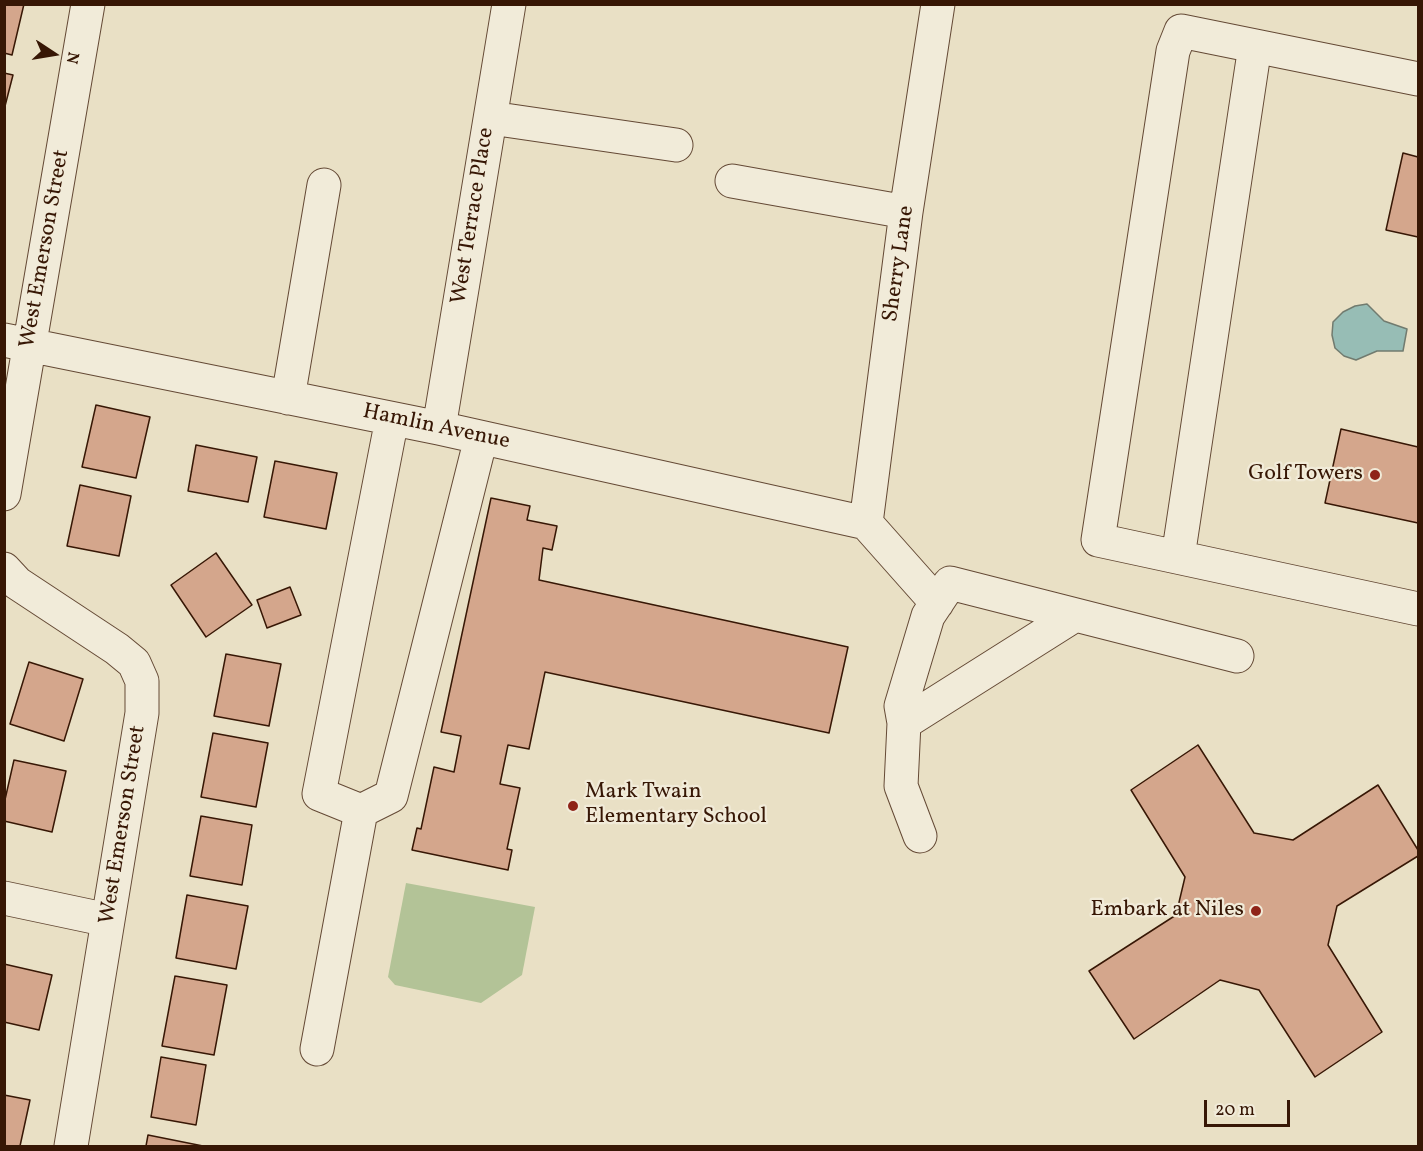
<!DOCTYPE html>
<style>
body{margin:0}
#map{position:relative;width:1423px;height:1151px;overflow:hidden;background:#e9e0c5;font-family:Vollkorn,serif}
canvas{display:block}
.frame{position:absolute;inset:0;border:6px solid #371705;pointer-events:none}
.north{position:absolute;left:24px;top:24px;width:60px;height:60px;-webkit-text-stroke:4px #f1ebd9;paint-order:stroke;rotate:102deg;font-size:16px;font-weight:700;line-height:24px;text-align:center;color:#371705}
.north::after{content:'';display:block;margin:auto;width:21px;height:27px;background:#371705;clip-path:polygon(50% 0,100% 100%,50% 72%,0 100%)}
.scale{position:absolute;left:1204px;top:1100px;width:86px;height:27px;box-sizing:border-box;border:3px solid #371705;border-top:0;padding-left:8px;font-size:18px;line-height:21px;white-space:nowrap;color:#371705;-webkit-text-stroke:4px #f1ebd9;paint-order:stroke}
</style>
<div id="map">
<canvas width="1423" height="1151"></canvas>
<div class="frame"></div>
<div class="north">N</div>
<div class="scale">20 m</div>
</div>
<script>
const g = document.querySelector('canvas').getContext('2d');
g.lineJoin = 'round';
function fill(path, color) {
  g.fillStyle = color;
  g.fill(path, 'evenodd');
}
function toPath(rows) {
  const path = new Path2D();
  for (const r of rows) {
    path.moveTo(r[0], r[1]);
    for (let i = 2; i < r.length; i += 2) path.lineTo(r[i], r[i + 1]);
  }
  return path;
}
function trace(path, color, width, dash) {
  g.strokeStyle = color;
  g.lineWidth = width;
  g.lineCap = dash ? 'butt' : 'round';
  g.setLineDash(dash || []);
  g.stroke(path);
}
function write(font, color, halo, rows, align = 'center') {
  g.font = font + ' Vollkorn,serif';
  g.lineWidth = 4.5;
  g.setLineDash([]);
  g.textBaseline = 'middle';
  g.strokeStyle = halo;
  g.fillStyle = color;
  for (const [text, x, y, turn = 0] of rows) {
    g.save();
    g.translate(x, y);
    g.rotate((+turn || 0) * Math.PI / 180);
    g.textAlign = isNaN(turn) ? turn : align;
    if (halo) g.strokeText(text, 0, 0);
    g.fillText(text, 0, 0);
    g.restore();
  }
}
fill(toPath([
 [406,883,535,907,522,975,481,1003,395,985,388,977]
]), '#b3c397');
const water = toPath([
 [1367,304,1384,321,1407,329,1403,351,1377,351,1356,360,1344,356,1335,348,1332,335,1333,322,1343,312,1355,306,1367,304]
]);
fill(water, '#97bdb5');
trace(water, '#717b6f', 1.5);
const building = toPath([
 [4,4,24,4,12,55,4,53,4,4],
 [4,73,13,75,4,110,4,73],
 [1403,153,1418,157,1418,237,1386,230,1403,153],
 [96,405,150,417,136,478,82,467,96,405],
 [1341,429,1418,447,1418,523,1325,503,1341,429],
 [196,445,257,457,248,502,188,491,196,445],
 [275,461,337,473,326,529,264,517,275,461],
 [80,485,131,496,119,556,67,546,80,485],
 [491,498,530,506,527,520,557,526,552,550,543,548,539,580,848,647,829,733,545,672,529,749,508,745,500,784,520,788,507,849,512,850,508,870,412,850,417,828,421,829,434,767,454,772,461,736,441,732,491,498],
 [216,553,252,605,206,637,171,585,216,553],
 [290,587,301,615,267,628,257,600,290,587],
 [226,654,281,664,269,726,214,716,226,654],
 [29,662,83,679,64,741,10,724,29,662],
 [213,733,268,743,256,807,201,797,213,733],
 [1198,745,1254,833,1293,840,1378,785,1418,850,1418,856,1337,906,1328,945,1382,1032,1315,1077,1259,990,1220,980,1134,1039,1089,971,1176,915,1185,877,1131,790,1198,745],
 [14,760,66,771,52,832,4,821,4,804,14,760],
 [201,816,252,825,242,885,190,876,201,816],
 [187,895,248,906,236,969,176,958,187,895],
 [4,964,52,975,39,1030,4,1022,4,964],
 [175,976,227,985,214,1055,162,1046,175,976],
 [161,1057,206,1065,196,1125,151,1117,161,1057],
 [4,1095,30,1100,20,1146,4,1146,4,1095],
 [148,1135,203,1146,146,1146,148,1135]
]);
fill(building, '#d4a68c');
trace(building, '#371705', 1.5);
const minor = toPath([
 [1418,79,1181,31,1173,51,1098,540,1418,609],
 [491,118,676,145],
 [732,181,906,212],
 [4,340,439,428,866,523],
 [288,398,324,185],
 [392,419,319,794,361,811,391,796,481,438],
 [439,428,509,4],
 [4,494,88,4],
 [866,523,906,212,938,4],
 [866,523,937,603],
 [1178,557,1255,46],
 [4,569,17,583,117,649,134,663,142,681,142,713,71,1146],
 [904,723,1075,615],
 [920,836,901,786,904,723,901,706,928,616,950,583,1237,656],
 [4,898,108,920],
 [317,1049,361,811]
]);
trace(minor, '#644935', 35);
trace(minor, '#f1ebd9', 33);
for (const [x, y, r, color] of [
 [1375,475,6,"#8f2418"],
 [573,806,6,"#8f2418"],
 [1256,911,6,"#8f2418"]
]) {
  const dot = new Path2D();
  dot.arc(x, y, r, 0, 2 * Math.PI);
  g.fillStyle = color;
  g.fill(dot);
  trace(dot, '#f1ebd9', 2);
}
write('22px', '#371705', '#f1ebd9', [
 ["West Terrace Place",474,216,-81],
 ["West Emerson Street",46,249,-80],
 ["Sherry Lane",900,264,-82],
 ["Hamlin Avenue",436,428,12],
 ["West Emerson Street",124,825,-81]
]);
write('22px', '#371705', '#f1ebd9', [
 ["Golf Towers",1363,475],
 ["Mark Twain",585,793,"left"],
 ["Elementary School",585,818,"left"],
 ["Embark at Niles",1244,911]
], 'right');
</script>
